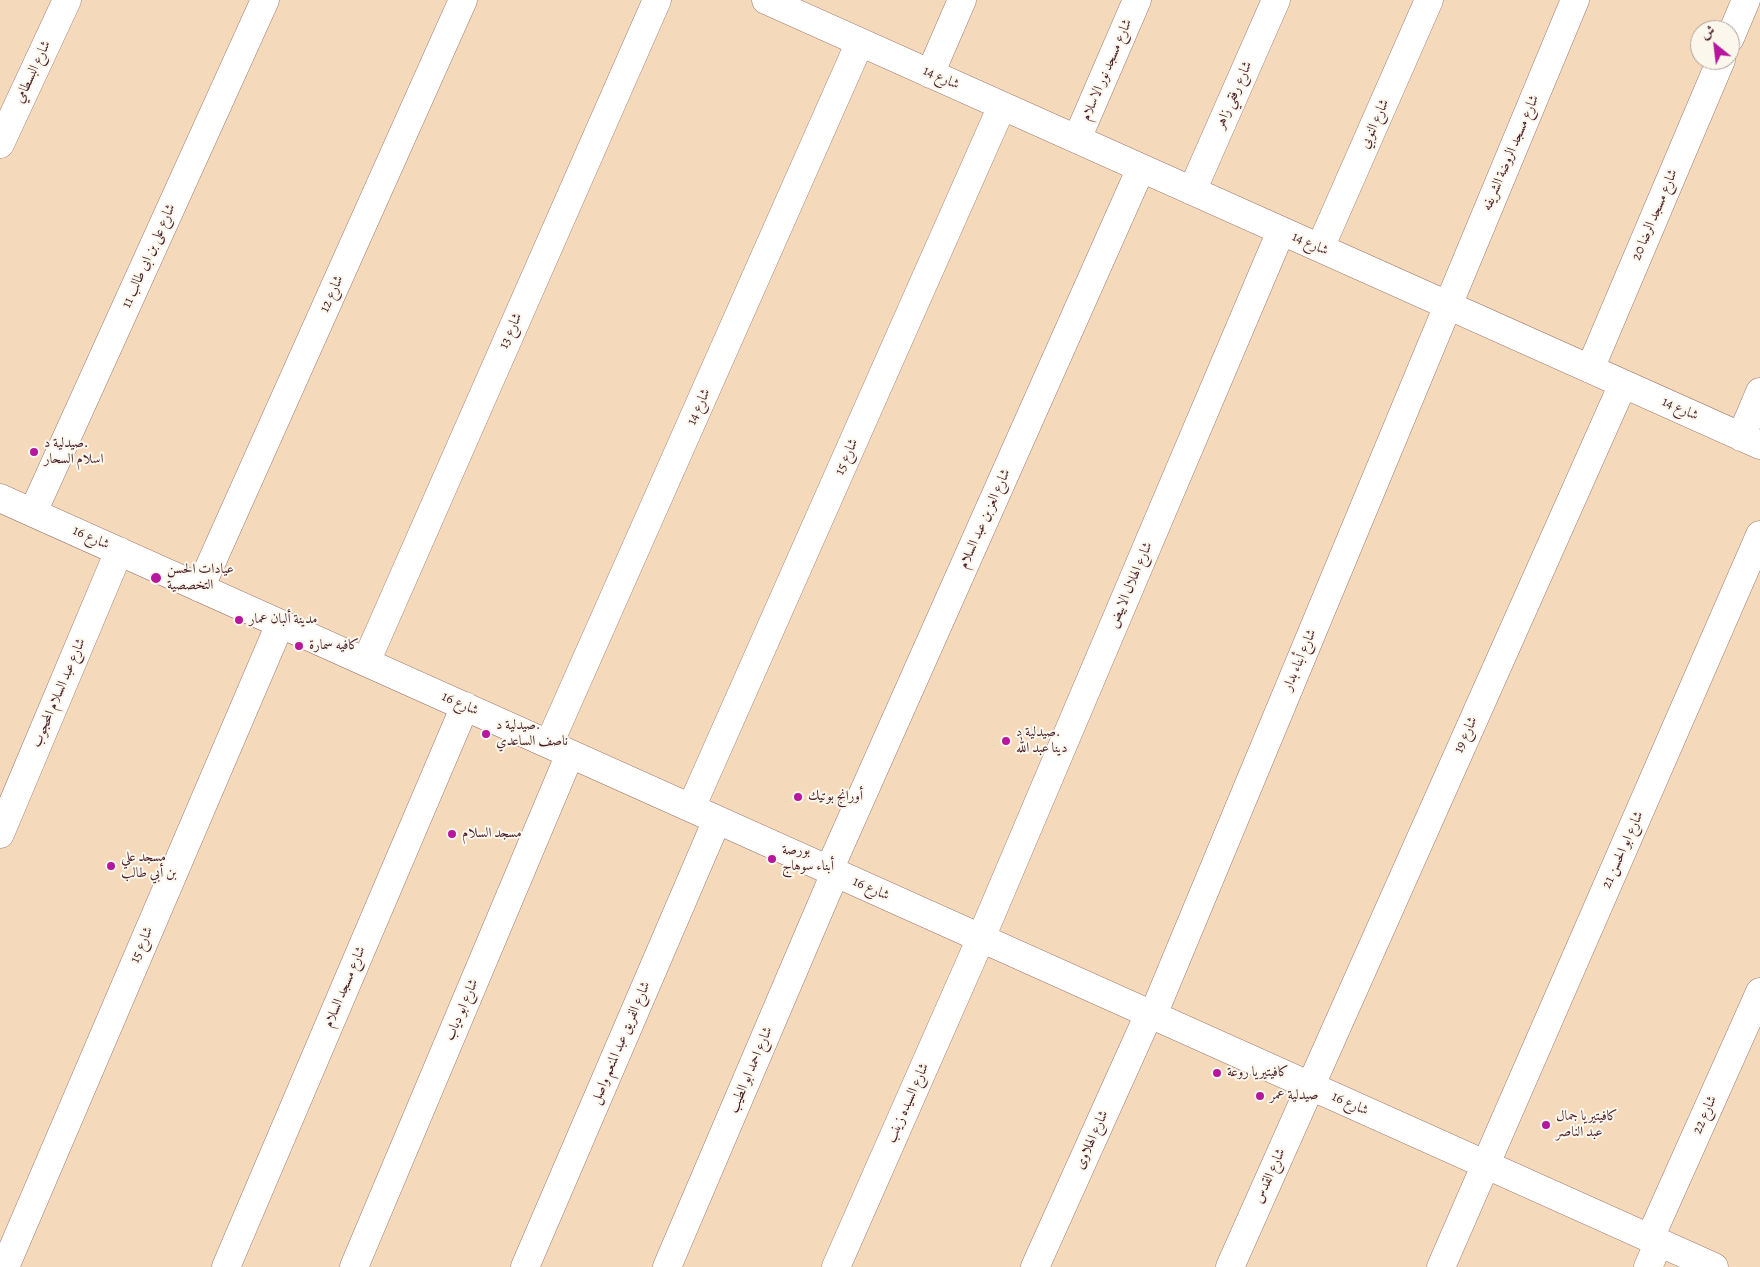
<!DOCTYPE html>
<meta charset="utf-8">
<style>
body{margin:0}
#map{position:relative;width:1760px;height:1267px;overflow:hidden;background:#f4d9bb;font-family:Alegreya,Amiri,serif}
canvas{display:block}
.north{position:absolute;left:1690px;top:20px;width:50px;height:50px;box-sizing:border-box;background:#fbf7ec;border:1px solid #b4a19f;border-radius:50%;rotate:331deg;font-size:14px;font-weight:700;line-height:20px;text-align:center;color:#4a1f2b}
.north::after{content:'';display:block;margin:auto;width:18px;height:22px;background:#b5179e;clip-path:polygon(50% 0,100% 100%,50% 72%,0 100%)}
</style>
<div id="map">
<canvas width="1760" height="1267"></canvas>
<div class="north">ش</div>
</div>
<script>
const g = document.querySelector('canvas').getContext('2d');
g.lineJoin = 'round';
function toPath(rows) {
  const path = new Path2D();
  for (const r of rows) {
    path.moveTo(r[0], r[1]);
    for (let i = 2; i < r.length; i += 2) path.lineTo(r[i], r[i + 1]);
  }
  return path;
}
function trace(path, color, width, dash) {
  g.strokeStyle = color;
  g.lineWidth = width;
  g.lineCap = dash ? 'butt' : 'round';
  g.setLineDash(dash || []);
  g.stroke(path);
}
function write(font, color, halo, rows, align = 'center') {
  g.font = font + ' Alegreya,Amiri,serif';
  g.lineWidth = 4;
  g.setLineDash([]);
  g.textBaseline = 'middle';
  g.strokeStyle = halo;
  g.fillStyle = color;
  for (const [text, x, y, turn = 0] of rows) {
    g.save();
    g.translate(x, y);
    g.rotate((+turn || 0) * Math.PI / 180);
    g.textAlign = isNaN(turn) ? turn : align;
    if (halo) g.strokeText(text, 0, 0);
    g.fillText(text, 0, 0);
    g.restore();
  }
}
const street = toPath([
 [766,0,1760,445],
 [1730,38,1746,0],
 [930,74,962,0],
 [1077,139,1137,0],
 [0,144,67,0],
 [1192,191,1276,0],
 [1320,248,1429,0],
 [1590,369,1721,60],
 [1741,437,1760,392],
 [0,498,1714,1267],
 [33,512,265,0],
 [200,588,463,0],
 [366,662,657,0],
 [549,744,860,42],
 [691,808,1002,106],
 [0,834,119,551],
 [829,870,1141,168],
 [1153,1015,1575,0],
 [1650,1238,1760,992],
 [5,1267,280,624],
 [226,1267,465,706],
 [354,1267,570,754],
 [525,1267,717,820],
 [667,1267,835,873],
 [836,1267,981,938,1281,231],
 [1035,1267,1149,1014],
 [1230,1267,1623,384],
 [1441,1267,1760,535],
 [1648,1267,1659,1242]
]);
trace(street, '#9f7c73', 29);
trace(street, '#fff', 28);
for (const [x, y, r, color] of [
 [34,452,5,"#b5179e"],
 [156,578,6,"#b5179e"],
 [239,620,5,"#b5179e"],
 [299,646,5,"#b5179e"],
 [486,734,5,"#b5179e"],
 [1006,741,5,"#b5179e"],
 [798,797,5,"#b5179e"],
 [452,834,5,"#b5179e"],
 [772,859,5,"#b5179e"],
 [111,866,5,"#b5179e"],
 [1217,1073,5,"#b5179e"],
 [1260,1096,5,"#b5179e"],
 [1546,1125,5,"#b5179e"]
]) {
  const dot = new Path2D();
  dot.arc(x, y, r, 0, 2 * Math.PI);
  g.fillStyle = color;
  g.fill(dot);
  trace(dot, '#fbf7ec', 2);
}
write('14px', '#4a1f2b', '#fbf7ec', [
 ["شارع مسجد نور الاسلام",1107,70,-67],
 ["شارع البسطامي",33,72,-65],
 ["شارع 14",941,78,24],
 ["شارع رفقي زاهر",1234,95,-66],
 ["شارع النوبي",1375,124,-66],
 ["شارع مسجد الروضة الشريفه",1511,153,-67],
 ["شارع مسجد الرضا 20",1655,215,-67],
 ["شارع 14",1310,244,24],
 ["شارع على بن ابى طالب 11",149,256,-66],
 ["شارع 12",332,294,-66],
 ["شارع 13",511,331,-66],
 ["شارع 14",699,407,-66],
 ["شارع 14",1680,409,24],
 ["شارع 15",847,457,-66],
 ["شارع العز بن عبد السلام",985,519,-66],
 ["شارع 16",91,538,24],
 ["شارع الهلال الابيض",1131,585,-67],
 ["شارع أبناء بدار",1300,660,-67],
 ["شارع عبد السلام المحجوب",59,693,-67],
 ["شارع 16",460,704,24],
 ["شارع 19",1466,735,-66],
 ["شارع ابو الحسن 21",1623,850,-66],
 ["شارع 16",871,889,24],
 ["شارع 15",142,945,-67],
 ["شارع مسجد السلام",345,987,-67],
 ["شارع ابو دياب",462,1010,-67],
 ["شارع الفريق عبد المنعم واصل",621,1043,-67],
 ["شارع احمد ابو الطيب",751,1070,-67],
 ["شارع السيده زينب",908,1103,-66],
 ["شارع 16",1350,1104,24],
 ["شارع 22",1705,1115,-66],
 ["شارع الهلاوى",1092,1140,-66],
 ["شارع القدس",1270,1176,-66]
]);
write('14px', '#4a1f2b', '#fbf7ec', [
 ["صيدلية د.",44,444],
 ["اسلام السحار",44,460],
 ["عيادات الحسن",167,570],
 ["التخصصية",167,586],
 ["مدينة ألبان عمار",249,620],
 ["كافيه سمارة",309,646],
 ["صيدلية د.",496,726],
 ["ناصف الساعدي",496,742],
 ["صيدلية د.",1016,733],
 ["دينا عبد الله",1016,749],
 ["أورانج بوتيك",808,797],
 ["مسجد السلام",462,834],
 ["بورصة",782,851],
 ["أبناء سوهاج",782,867],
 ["مسجد علي",121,858],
 ["بن أبي طالب",121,874],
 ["كافيتيريا روعة",1227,1073],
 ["صيدلية عمر",1270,1096],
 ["كافيتيريا جمال",1556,1117],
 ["عبد الناصر",1556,1133]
], 'left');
</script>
